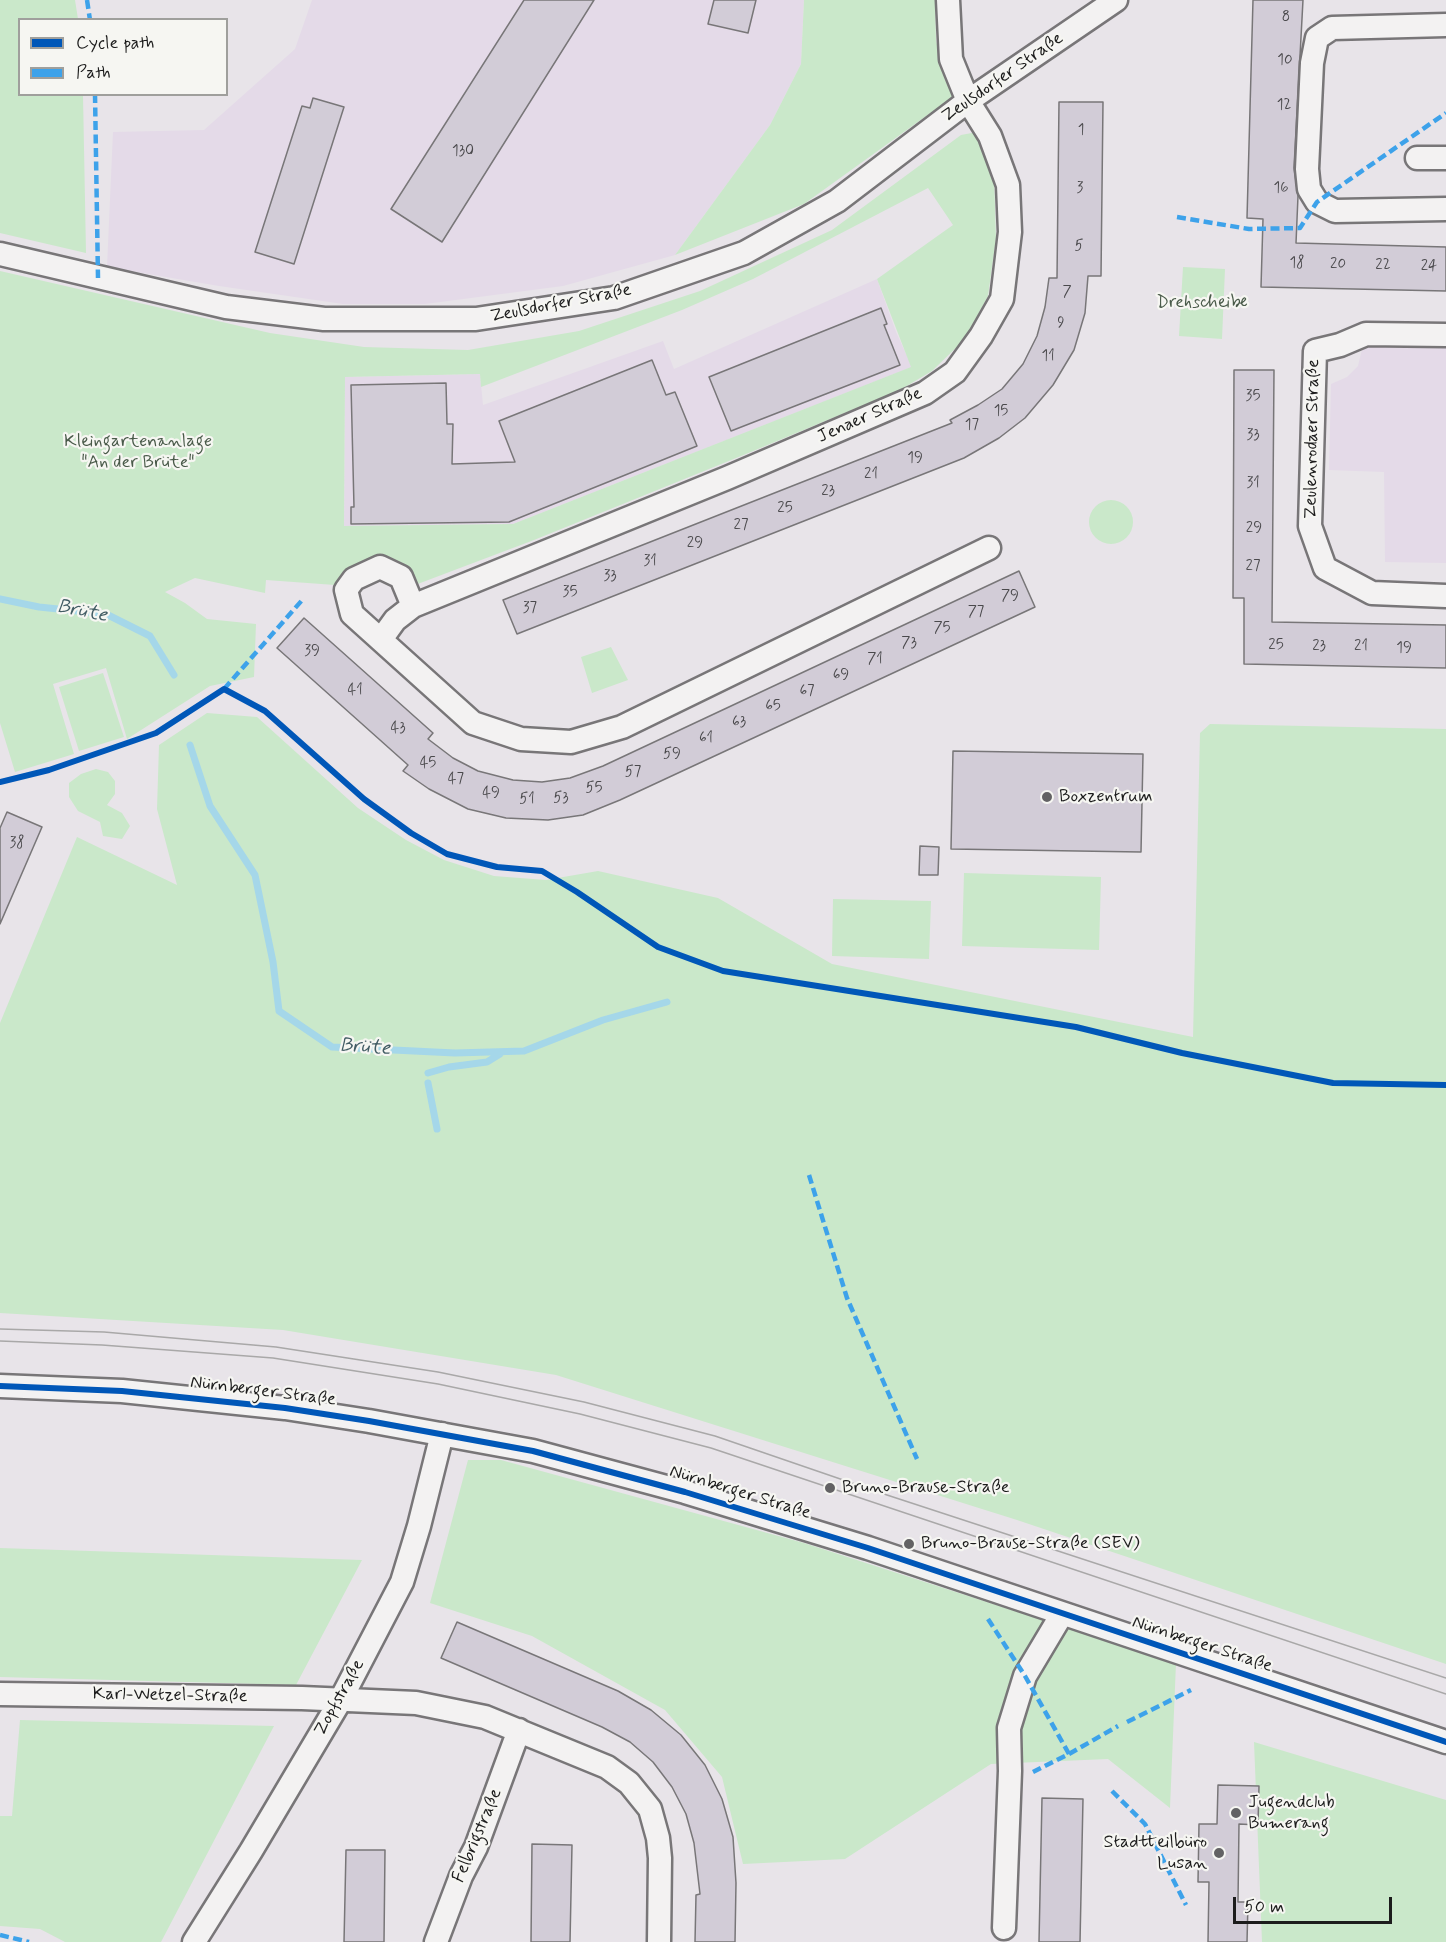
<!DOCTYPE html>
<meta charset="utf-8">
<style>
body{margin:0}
#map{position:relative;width:1446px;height:1942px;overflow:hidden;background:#e8e4e9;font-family:Mynerve,sans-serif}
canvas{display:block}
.legend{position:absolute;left:18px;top:18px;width:210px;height:78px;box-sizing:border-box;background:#f6f6f2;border:2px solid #9f9f9c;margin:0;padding:8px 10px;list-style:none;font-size:18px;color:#1c1c1c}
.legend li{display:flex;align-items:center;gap:12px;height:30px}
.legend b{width:30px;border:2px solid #9f9f9c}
.scale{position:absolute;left:1233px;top:1897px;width:159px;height:27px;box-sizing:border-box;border:3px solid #1c1c1c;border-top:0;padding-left:8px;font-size:18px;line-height:21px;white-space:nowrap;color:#1c1c1c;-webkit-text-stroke:4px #f6f6f2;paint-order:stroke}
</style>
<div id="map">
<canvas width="1446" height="1942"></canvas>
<ul class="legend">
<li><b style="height:8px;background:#0057b8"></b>Cycle path</li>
<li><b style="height:8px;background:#3da2ea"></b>Path</li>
</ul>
<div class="scale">50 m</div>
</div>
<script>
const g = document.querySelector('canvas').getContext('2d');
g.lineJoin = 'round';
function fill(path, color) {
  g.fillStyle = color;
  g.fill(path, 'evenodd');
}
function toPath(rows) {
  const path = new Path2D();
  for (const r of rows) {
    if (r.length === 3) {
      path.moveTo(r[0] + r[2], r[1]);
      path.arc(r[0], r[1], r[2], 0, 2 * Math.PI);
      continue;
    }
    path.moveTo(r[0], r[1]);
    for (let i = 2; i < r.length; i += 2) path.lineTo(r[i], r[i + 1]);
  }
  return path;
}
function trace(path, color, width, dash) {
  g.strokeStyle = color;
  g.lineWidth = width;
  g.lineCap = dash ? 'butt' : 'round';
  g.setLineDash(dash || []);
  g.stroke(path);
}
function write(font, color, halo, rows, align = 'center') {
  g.font = font + ' Mynerve,sans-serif';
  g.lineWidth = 4.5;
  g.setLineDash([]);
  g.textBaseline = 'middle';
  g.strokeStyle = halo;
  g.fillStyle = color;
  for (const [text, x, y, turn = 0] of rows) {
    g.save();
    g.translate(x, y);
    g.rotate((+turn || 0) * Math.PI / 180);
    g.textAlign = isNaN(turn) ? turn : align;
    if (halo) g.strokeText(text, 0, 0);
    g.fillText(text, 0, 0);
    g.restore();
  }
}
fill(toPath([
 [312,0,804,0,801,64,770,125,675,255,563,286,425,304,343,304,219,286,107,267,113,132,204,130,295,49],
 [877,279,896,332,912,367,513,524,344,526,345,377,480,374,483,405,663,341,674,369],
 [1363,345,1446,346,1446,563,1385,562,1384,472,1329,470,1331,384,1347,377,1358,366]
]), '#e4dae8');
fill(toPath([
 [0,0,75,0,78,19,20,20,20,94,83,95,86,253,0,233],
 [804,0,935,0,936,40,945,80,954,96,804,204,675,255,770,125,801,64],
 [977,132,994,174,996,238,988,296,964,340,932,371,900,390,746,454,534,540,415,585,381,560,360,563,335,585,266,580,265,593,195,578,165,592,185,603,207,619,256,624,254,677,210,686,127,739,106,668,53,684,74,754,15,772,0,723,0,271,270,333,364,347,468,350,579,331,700,291,832,230,961,135],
 [928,188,953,225,877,279,911,367,513,524,344,526,345,377,480,374,481,387,682,310,753,279],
 [1183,267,1225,269,1222,339,1179,336],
 [1111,522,22],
 [611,647,628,680,592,693,581,657],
 [103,673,124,737,79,751,59,687],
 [207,713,257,717,358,808,406,840,444,860,494,876,546,880,598,871,718,898,832,964,1193,1037,1200,733,1210,724,1446,729,1446,1664,1017,1520,556,1375,283,1330,0,1313,0,1023,77,837,177,885,157,809,159,745],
 [96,769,108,772,115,781,115,794,107,805,122,813,130,826,122,839,103,836,100,822,78,811,69,797,69,783,81,774],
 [964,873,1101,877,1099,950,962,946],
 [833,899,931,901,929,959,832,956],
 [468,1460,501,1460,804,1543,1176,1663,1170,1808,1108,1759,991,1764,845,1859,743,1864,722,1777,665,1710,532,1636,430,1603],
 [0,1548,362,1560,296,1685,0,1677],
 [20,1720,274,1726,161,1942,65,1942,40,1929,0,1926,0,1816,12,1816],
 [1254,1742,1446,1800,1446,1942,1262,1942]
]), '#cae8ca');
trace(toPath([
 [0,599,39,607,106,614,150,636,174,675],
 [190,745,210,806,255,875,273,962,279,1011,332,1047,455,1053,524,1051,603,1020,667,1002],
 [428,1073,449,1067,487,1062,500,1054],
 [428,1083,437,1129]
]), '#a5d7e9', 7);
const building = toPath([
 [524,0,594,0,442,242,391,209,524,0],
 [714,0,756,0,748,33,708,24,714,0],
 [1253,0,1303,0,1294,168,1298,196,1296,243,1446,247,1446,291,1261,287,1263,219,1247,218,1253,0],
 [313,98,344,107,294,264,255,252,302,106,310,108,313,98],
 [1059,102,1103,102,1101,276,1088,276,1085,313,1074,350,1053,385,1025,418,999,438,964,458,517,634,503,600,952,423,950,420,978,405,1002,389,1023,364,1037,336,1045,307,1049,278,1057,278,1059,102],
 [881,308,887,324,884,325,900,365,731,431,709,377,881,308],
 [652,360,666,395,675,392,697,446,509,522,351,524,351,507,354,507,351,385,446,383,447,424,453,424,452,464,515,462,499,421,652,360],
 [1234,370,1274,370,1272,622,1446,625,1446,668,1244,664,1244,598,1233,598,1234,370],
 [1019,571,1035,607,620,800,583,815,548,820,506,818,468,809,429,789,403,771,408,765,277,648,304,618,433,733,428,739,453,758,478,771,513,780,542,782,570,778,603,766,1019,571],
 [953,751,1143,754,1141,852,951,849,953,751],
 [7,812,42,827,0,924,0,828,7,812],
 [920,846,939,847,938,875,919,875,920,846],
 [457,1622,618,1691,651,1710,681,1735,705,1765,722,1799,733,1837,736,1883,735,1942,695,1942,696,1895,700,1894,694,1843,686,1814,672,1787,653,1762,630,1742,602,1727,441,1658,457,1622],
 [1218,1785,1259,1786,1258,1825,1239,1824,1238,1902,1248,1902,1247,1942,1208,1942,1209,1882,1198,1882,1199,1824,1217,1824,1218,1785],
 [1042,1798,1083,1799,1080,1942,1039,1942,1042,1798],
 [532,1844,572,1845,570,1942,531,1942,532,1844],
 [346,1850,385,1850,384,1942,344,1942,346,1850]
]);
fill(building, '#d2ccd7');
trace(building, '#787678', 1.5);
const minor = toPath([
 [1446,25,1332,28,1317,38,1312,63,1307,169,1309,189,1317,202,1335,211,1446,209],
 [1417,158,1446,158],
 [0,254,226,307,324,319,476,319,614,298,744,253,837,201,968,101,1116,0],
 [1446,335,1366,334,1340,345,1315,351,1310,526,1325,568,1372,593,1446,596],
 [413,606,401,577,380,567,354,579,346,590,352,614,473,723,521,739,571,742,622,727,989,548],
 [382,638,395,620,413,606,727,478,925,393,955,372,981,336,1002,299,1010,232,1008,185,990,136,968,101,951,59,948,0],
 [0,1386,122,1391,285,1408,369,1421,533,1451,685,1492,868,1548,1446,1742],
 [0,1694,302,1698,416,1703,485,1717,607,1767,629,1783,650,1809,658,1838,660,1858,659,1942],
 [1004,1928,1010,1771,1009,1728,1025,1676,1062,1614],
 [194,1942,251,1851,340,1701,402,1582,419,1526,442,1434],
 [436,1942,461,1876,476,1847,519,1730]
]);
trace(minor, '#787678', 27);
trace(minor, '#f3f2f2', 22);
trace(toPath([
 [0,1329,104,1332,276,1347,438,1372,584,1402,715,1436,887,1495,1446,1678],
 [0,1341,102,1345,273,1358,438,1384,580,1414,711,1448,1446,1694]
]), '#a9a8a8', 1.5);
trace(toPath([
 [87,0,90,20],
 [95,94,98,278],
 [1177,217,1249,229,1300,228,1317,202,1446,113],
 [224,689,304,598],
 [809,1175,847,1298,917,1459],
 [988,1619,1025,1676,1069,1754,1033,1772],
 [1127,1722,1191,1690],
 [1069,1754,1118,1726],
 [1112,1791,1145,1824,1186,1905],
 [0,1935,29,1942]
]), '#3da2ea', 4.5, [9, 4.5]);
trace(toPath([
 [0,782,49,770,156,733,224,689,265,711,364,799,411,833,447,854,497,867,542,871,577,892,658,947,723,971,1076,1027,1182,1053,1333,1083,1446,1085],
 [0,1386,122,1391,285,1408,369,1421,533,1451,685,1492,868,1548,1446,1742]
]), '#0057b8', 6);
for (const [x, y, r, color] of [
 [1047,797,6,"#636264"],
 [830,1488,6,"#636264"],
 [909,1544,6,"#636264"],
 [1236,1813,6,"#636264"],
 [1219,1853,6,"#636264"]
]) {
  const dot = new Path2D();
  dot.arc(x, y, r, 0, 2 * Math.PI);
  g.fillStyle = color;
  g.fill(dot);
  trace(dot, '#f6f6f2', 2);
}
write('15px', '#4a494c', null, [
 ["8",1286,18],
 ["10",1285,61],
 ["12",1284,106],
 ["1",1081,131],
 ["130",463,152],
 ["3",1080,189],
 ["16",1281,189],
 ["5",1079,247],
 ["18",1297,264],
 ["20",1338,265],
 ["22",1383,266],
 ["24",1429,267],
 ["7",1067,293],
 ["9",1061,324],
 ["11",1048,357],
 ["35",1253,397],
 ["15",1001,412],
 ["17",972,426],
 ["33",1253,436],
 ["19",915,459],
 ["21",871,475],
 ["31",1253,484],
 ["23",828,492],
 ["25",785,509],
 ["27",741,526],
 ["29",1254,529],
 ["29",695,544],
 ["31",650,562],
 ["27",1253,567],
 ["33",610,577],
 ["35",570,593],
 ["79",1010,597],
 ["37",530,609],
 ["77",976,613],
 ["75",942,629],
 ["73",909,644],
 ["25",1276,646],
 ["23",1319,647],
 ["21",1361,647],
 ["19",1404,649],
 ["39",312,652],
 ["71",875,660],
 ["69",841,676],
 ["41",355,691],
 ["67",807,692],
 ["65",773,707],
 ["63",739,723],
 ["43",398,729],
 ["61",706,739],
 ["59",672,755],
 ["45",428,764],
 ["57",633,773],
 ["47",456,780],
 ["55",594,789],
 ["49",491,794],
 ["53",561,799],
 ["51",527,800],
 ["38",17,844]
]);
write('18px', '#1c1c1c', '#f6f6f2', [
 ["Zeulsdorfer Straße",1003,78,-35],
 ["Zeulsdorfer Straße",561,304,-11],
 ["Jenaer Straße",870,416,-24],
 ["Zeulenrodaer Straße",1313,439,-89],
 ["Nürnberger Straße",263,1392,7],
 ["Nürnberger Straße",740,1493,17],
 ["Nürnberger Straße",1202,1645,18],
 ["Karl-Wetzel-Straße",170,1696,1],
 ["Zopfstraße",340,1698,-61],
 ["Felbrigstraße",478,1836,-67]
]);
write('18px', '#495a49', '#f6f6f2', [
 ["Drehscheibe",1202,303],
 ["Kleingartenanlage",138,442],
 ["\"An der Brüte\"",138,463]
]);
write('18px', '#1c1c1c', '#f6f6f2', [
 ["Boxzentrum",1059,797],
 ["Bruno-Brause-Straße",842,1488],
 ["Bruno-Brause-Straße (SEV)",921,1544],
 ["Jugendclub",1248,1803],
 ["Bumerang",1248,1824],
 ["Stadtteilbüro",1207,1843,"right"],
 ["Lusan",1207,1864,"right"]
], 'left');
write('italic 20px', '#425c64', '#f6f6f2', [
 ["Brüte",82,612,11],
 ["Brüte",365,1048,4]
]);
</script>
